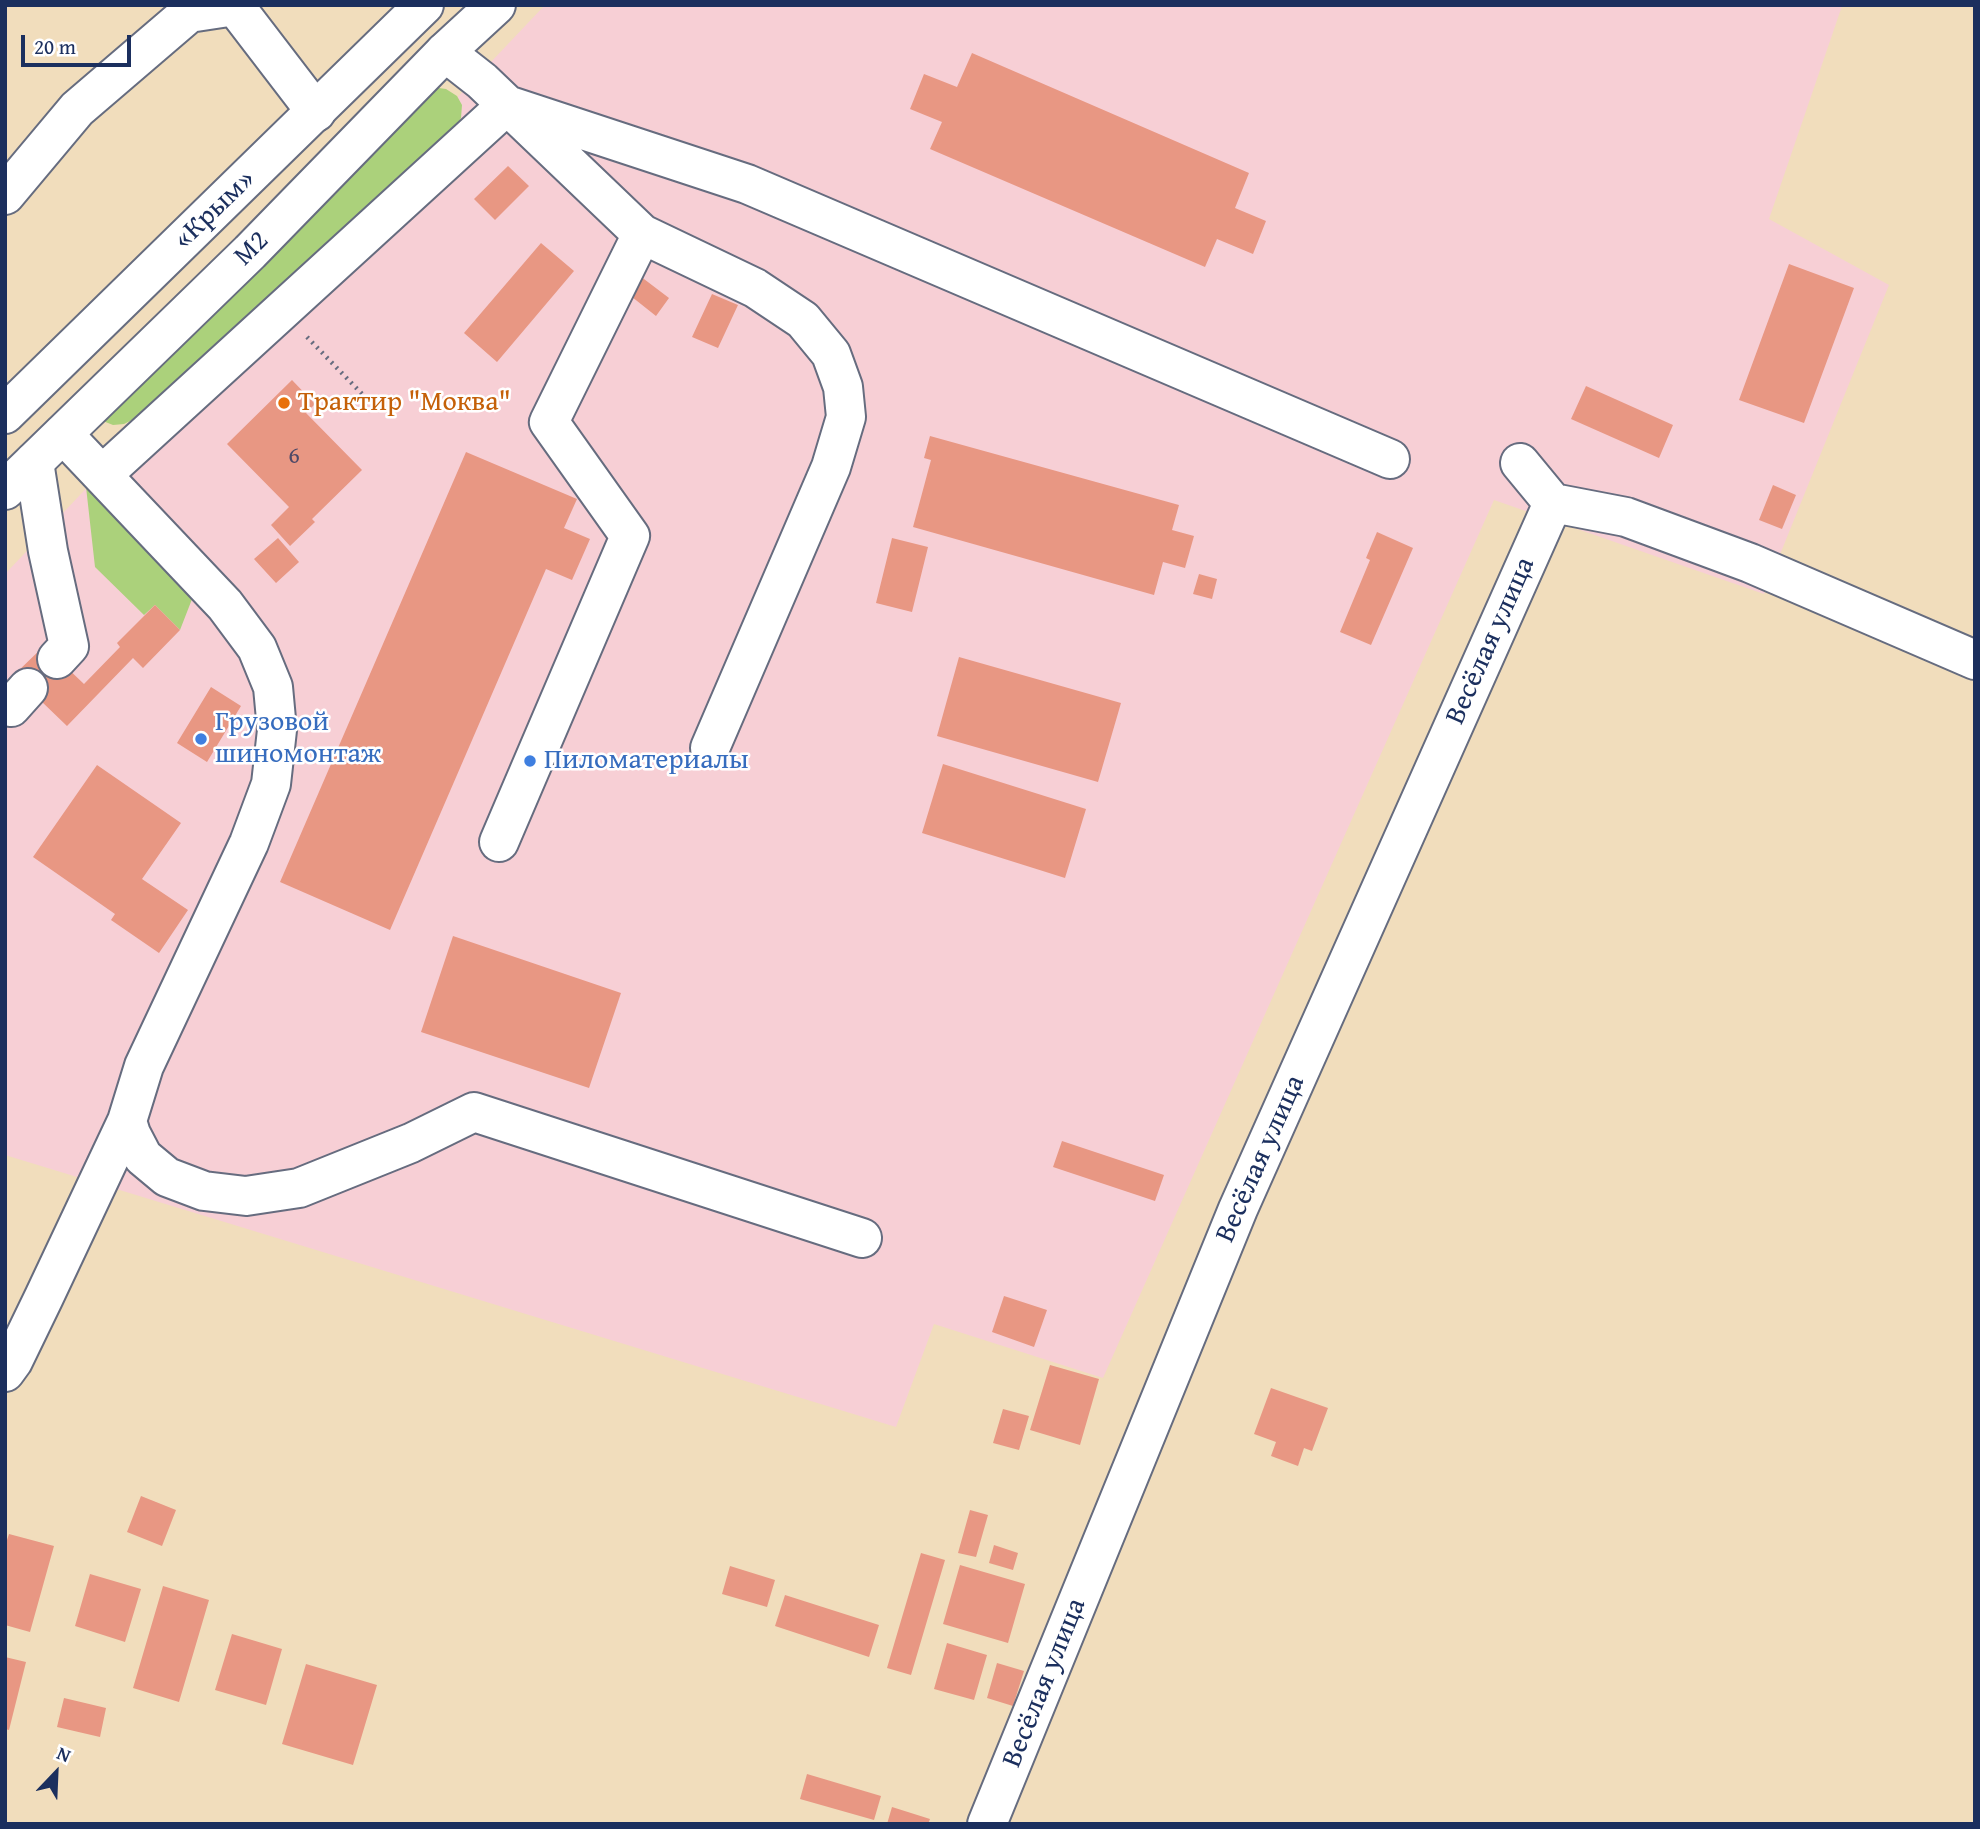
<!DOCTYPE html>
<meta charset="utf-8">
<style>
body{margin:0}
#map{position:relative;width:1980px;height:1829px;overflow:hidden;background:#f1ddbc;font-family:"Gentium Book Plus",serif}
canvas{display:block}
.frame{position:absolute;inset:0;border:7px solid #1b2f5e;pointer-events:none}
.north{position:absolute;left:21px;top:1738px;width:70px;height:70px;-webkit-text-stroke:5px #fff;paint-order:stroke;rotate:23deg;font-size:19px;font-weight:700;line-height:28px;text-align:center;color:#1b2f5e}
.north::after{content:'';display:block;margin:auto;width:24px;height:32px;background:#1b2f5e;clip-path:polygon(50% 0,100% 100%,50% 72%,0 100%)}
.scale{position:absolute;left:21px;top:35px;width:110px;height:32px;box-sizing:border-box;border:4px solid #1b2f5e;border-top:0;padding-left:9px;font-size:21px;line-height:24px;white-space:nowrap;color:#1b2f5e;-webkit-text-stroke:5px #fff;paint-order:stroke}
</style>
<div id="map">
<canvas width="1980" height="1829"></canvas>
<div class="frame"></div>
<div class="north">N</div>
<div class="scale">20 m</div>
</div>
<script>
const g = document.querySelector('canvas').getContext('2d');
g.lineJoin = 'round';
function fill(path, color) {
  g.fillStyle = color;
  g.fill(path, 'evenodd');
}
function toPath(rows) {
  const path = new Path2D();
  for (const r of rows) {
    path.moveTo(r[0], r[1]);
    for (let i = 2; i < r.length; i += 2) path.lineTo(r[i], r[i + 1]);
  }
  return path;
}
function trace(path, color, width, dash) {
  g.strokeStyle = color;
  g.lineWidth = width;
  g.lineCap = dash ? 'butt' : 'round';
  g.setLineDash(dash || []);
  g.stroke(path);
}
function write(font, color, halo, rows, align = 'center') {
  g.font = font + ' "Gentium Book Plus",serif';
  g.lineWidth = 5;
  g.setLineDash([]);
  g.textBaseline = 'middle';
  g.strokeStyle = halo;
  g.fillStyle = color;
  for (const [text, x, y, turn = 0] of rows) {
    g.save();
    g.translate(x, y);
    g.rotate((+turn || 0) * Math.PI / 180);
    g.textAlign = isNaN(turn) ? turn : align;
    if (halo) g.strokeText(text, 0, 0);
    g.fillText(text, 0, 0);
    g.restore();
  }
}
fill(toPath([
 [545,5,1842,6,1769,219,1889,285,1764,594,1494,500,1103,1378,934,1324,896,1427,5,1155,5,574]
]), '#f7cfd5');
fill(toPath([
 [432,87,446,89,457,96,462,105,461,118,453,132,136,418,124,424,113,425,103,421],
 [84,469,194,594,180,630,155,605,144,615,95,567]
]), '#abd17b');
fill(toPath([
 [972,53,1249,173,1235,208,1266,221,1253,254,1217,239,1205,267,930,149,942,122,910,109,924,74,957,87],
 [508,166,529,186,495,220,474,199],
 [541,243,574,271,497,362,464,333],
 [1789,264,1854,288,1804,423,1739,400],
 [640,276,669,298,656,316,627,293],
 [712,294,738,305,718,348,692,337],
 [292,380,315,404,306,413,362,470,312,519,315,522,290,546,271,525,289,507,227,444],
 [1586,386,1673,425,1659,458,1571,419],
 [930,436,1179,505,1172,530,1194,536,1185,568,1163,562,1154,595,913,527,931,460,924,458],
 [466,452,577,499,564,528,590,539,572,580,546,569,390,930,280,882],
 [1773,485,1796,495,1782,529,1759,520],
 [1377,532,1413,548,1371,645,1340,632,1370,560,1366,558],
 [278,538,299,562,276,583,254,559],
 [892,538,928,547,912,612,876,603],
 [1199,574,1217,579,1212,599,1193,594],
 [155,605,180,630,143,668,133,658,67,726,14,675,44,646,84,684,120,647,117,643],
 [959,657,1121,703,1098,782,937,736],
 [211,687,241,706,207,762,177,743],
 [943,764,1086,809,1065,878,922,833],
 [97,765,181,823,142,879,188,910,159,953,111,920,115,914,33,857],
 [453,936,621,993,589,1088,421,1032],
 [1062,1141,1164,1175,1155,1201,1053,1167],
 [1004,1296,1047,1310,1034,1347,992,1332],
 [1050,1365,1099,1379,1080,1445,1030,1430],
 [1271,1388,1328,1408,1312,1451,1304,1448,1298,1466,1271,1456,1276,1442,1254,1434],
 [1003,1409,1029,1416,1019,1450,993,1443],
 [141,1496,176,1510,162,1546,127,1532],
 [970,1510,988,1515,976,1557,958,1553],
 [9,1534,54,1546,30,1632,5,1625,5,1546],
 [994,1545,1018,1553,1013,1570,989,1563],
 [921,1553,945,1560,911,1675,887,1668],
 [960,1565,1025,1584,1008,1643,943,1624],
 [730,1566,775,1580,767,1607,722,1594],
 [90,1574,141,1589,125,1642,75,1626],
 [163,1586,209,1600,179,1702,133,1688],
 [785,1595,879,1625,869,1657,775,1626],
 [232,1634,282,1649,266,1705,215,1690],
 [947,1643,987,1655,974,1700,934,1689],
 [5,1657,26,1662,9,1730,5,1729],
 [997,1663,1024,1671,1013,1706,987,1698],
 [306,1664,377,1685,353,1765,282,1744],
 [64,1698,106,1708,100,1737,57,1727],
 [807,1774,881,1796,874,1820,800,1799],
 [892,1807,930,1819,928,1824,887,1824]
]), '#e89783');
const minor = toPath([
 [234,5,316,112],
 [445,52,482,81,642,234,755,288,803,320,831,354,843,387,846,417,831,467,710,748],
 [5,195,77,109,189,13,235,6],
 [63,434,225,605,257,648,273,687,277,730,271,784,249,843,144,1066,127,1121,131,1134,143,1157,167,1177,204,1191,246,1196,299,1188,411,1143,474,1112,862,1238],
 [34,462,48,551,69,646,57,659],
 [1520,463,1553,503,1626,517,1750,563,1975,660],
 [102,475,507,105,747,184,1390,459],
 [5,706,11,707,28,688],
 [499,842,630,536,549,422,642,234],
 [5,1372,13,1361,44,1297,127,1121],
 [987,1824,1238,1209,1553,503]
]);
const highway = toPath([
 [5,414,424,5],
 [5,490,250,252,445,52,496,5]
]);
trace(minor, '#666c7f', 42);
trace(highway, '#666c7f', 42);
trace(toPath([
 [307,337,365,397]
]), '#666c7f', 4.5, [2, 5]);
trace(minor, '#fff', 38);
trace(highway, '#fff', 38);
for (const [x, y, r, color] of [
 [284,403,7,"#e8710a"],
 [201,739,7,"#3f7fe0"],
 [530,761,7,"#3f7fe0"]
]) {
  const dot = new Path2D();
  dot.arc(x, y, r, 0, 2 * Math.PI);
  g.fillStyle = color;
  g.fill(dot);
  trace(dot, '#fff', 2.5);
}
write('24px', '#4e4967', null, [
 ["6",294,457]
]);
write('28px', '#1b2f5e', '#fff', [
 ["«Крым»",215,210,-44],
 ["М2",252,249,-45],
 ["Весёлая улица",1491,641,-66],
 ["Весёлая улица",1261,1159,-66],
 ["Весёлая улица",1045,1683,-68]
]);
write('28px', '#c56008', '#fff', [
 ["Трактир \"Моква\"",298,403]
], 'left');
write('28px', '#366cbe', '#fff', [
 ["Грузовой",215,723],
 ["шиномонтаж",215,755],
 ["Пиломатериалы",544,761]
], 'left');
</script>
